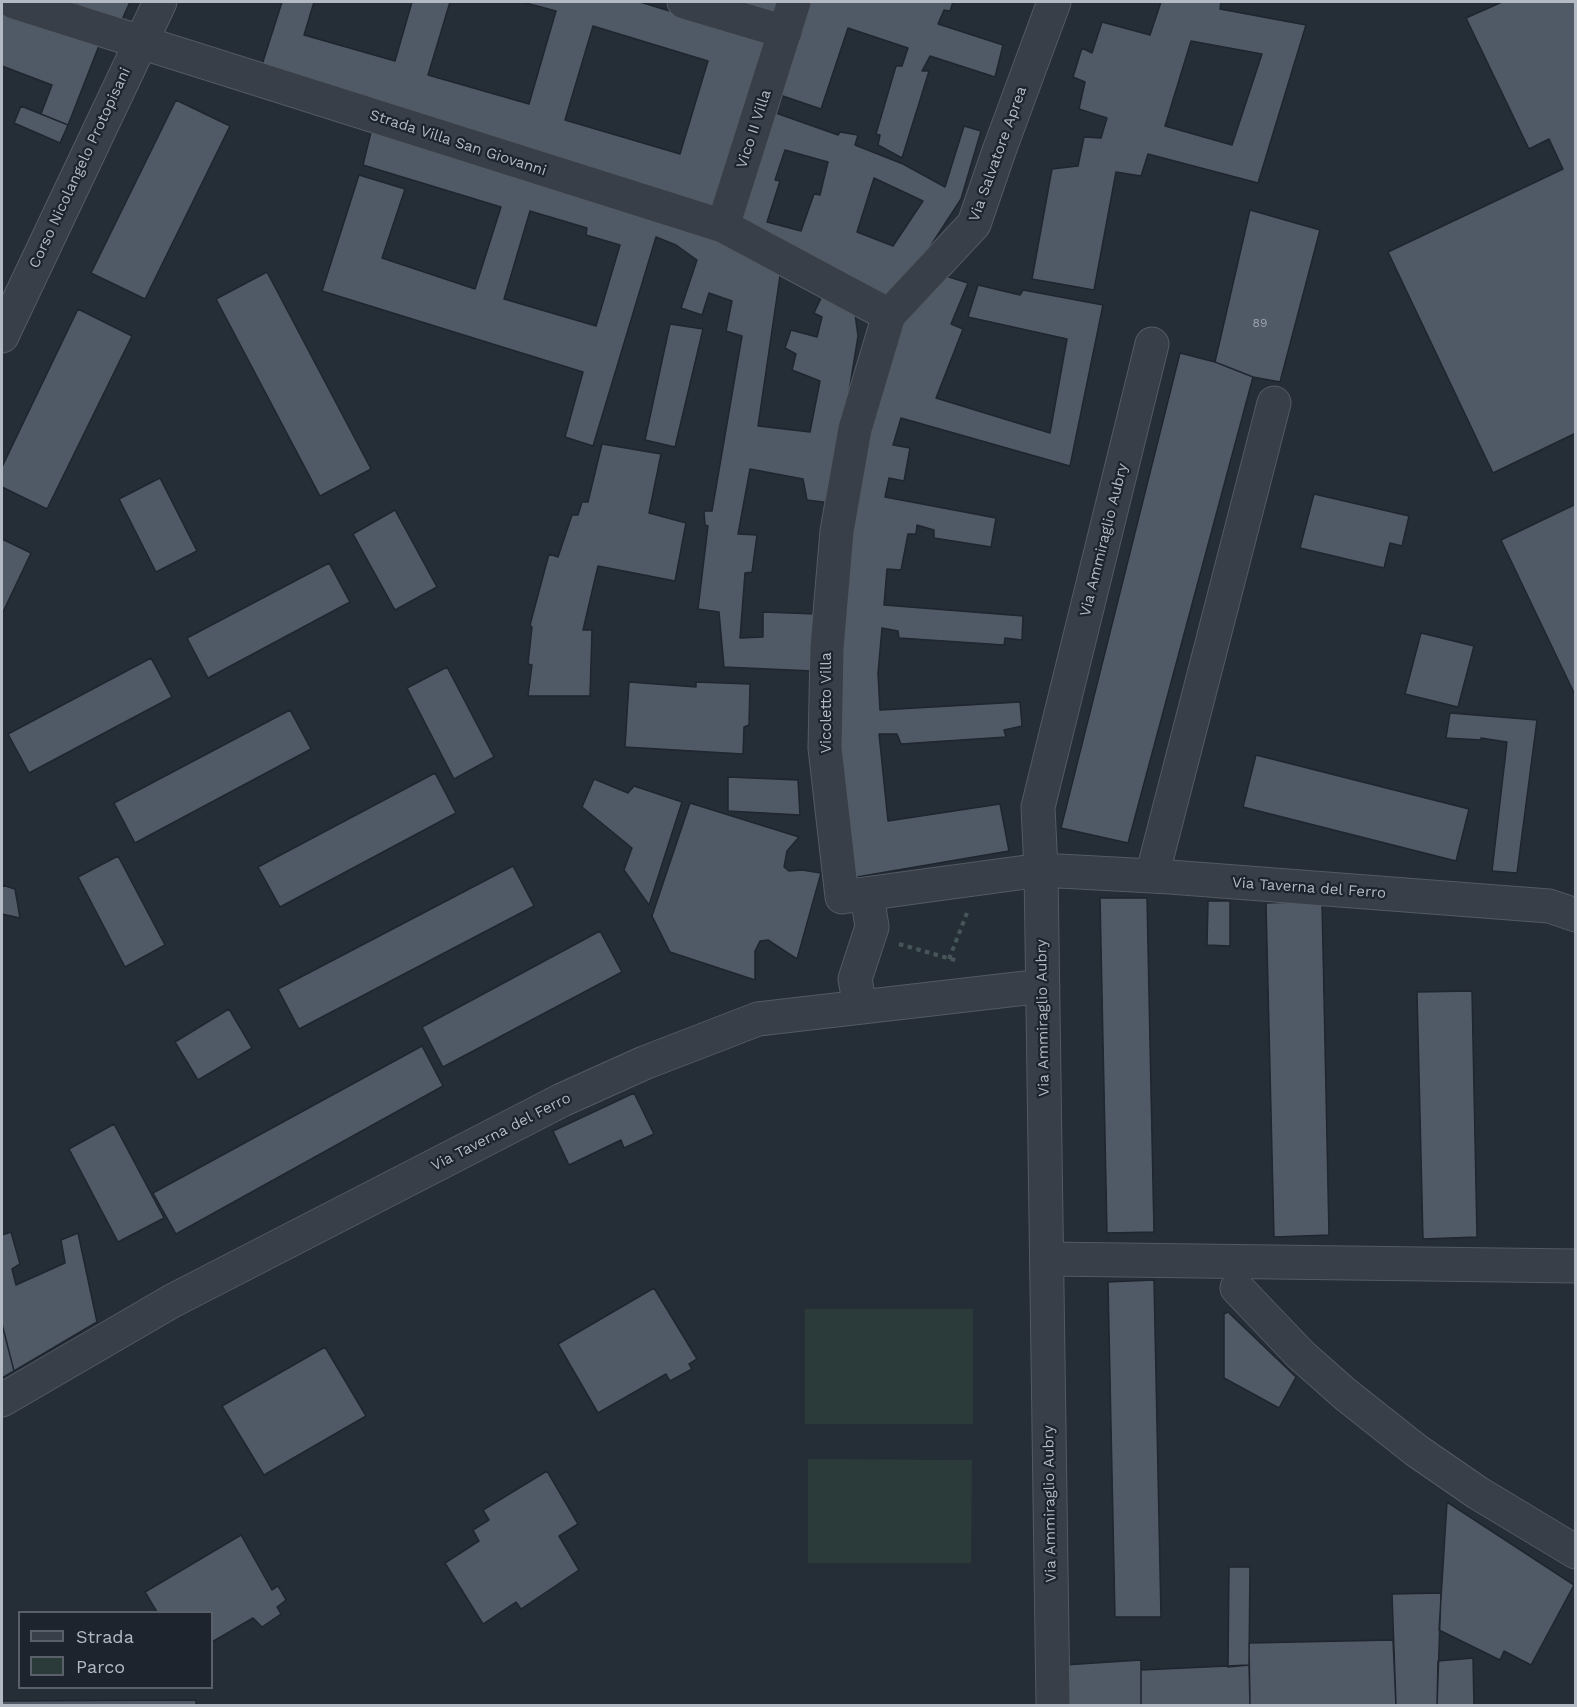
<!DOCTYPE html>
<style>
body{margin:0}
#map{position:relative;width:1577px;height:1707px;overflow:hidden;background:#252d37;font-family:"Work Sans",sans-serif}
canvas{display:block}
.frame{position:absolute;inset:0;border:3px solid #b3bac4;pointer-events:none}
.legend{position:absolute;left:18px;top:1611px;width:195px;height:78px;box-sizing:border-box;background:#1d242d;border:2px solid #596069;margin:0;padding:8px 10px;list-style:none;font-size:18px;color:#b3bac4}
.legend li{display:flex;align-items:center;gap:12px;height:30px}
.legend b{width:30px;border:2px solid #596069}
</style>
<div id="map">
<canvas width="1577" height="1707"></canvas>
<div class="frame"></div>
<ul class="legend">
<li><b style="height:8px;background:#383f48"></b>Strada</li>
<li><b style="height:16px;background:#2a3b3a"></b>Parco</li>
</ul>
</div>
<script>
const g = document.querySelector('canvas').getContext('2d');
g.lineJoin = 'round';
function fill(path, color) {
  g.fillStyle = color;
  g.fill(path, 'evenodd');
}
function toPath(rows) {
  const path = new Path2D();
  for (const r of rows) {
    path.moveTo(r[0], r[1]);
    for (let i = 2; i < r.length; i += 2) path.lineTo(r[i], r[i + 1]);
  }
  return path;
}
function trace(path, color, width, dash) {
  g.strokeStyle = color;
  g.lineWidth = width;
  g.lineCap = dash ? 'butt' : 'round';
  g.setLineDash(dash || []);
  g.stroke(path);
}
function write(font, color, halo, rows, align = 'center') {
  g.font = font + ' "Work Sans",sans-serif';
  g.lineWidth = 4.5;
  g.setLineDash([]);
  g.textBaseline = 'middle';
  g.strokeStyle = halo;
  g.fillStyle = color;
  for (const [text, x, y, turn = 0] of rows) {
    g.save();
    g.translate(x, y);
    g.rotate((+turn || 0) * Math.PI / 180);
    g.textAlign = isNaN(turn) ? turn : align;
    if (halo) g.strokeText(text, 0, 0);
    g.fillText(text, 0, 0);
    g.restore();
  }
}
fill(toPath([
 [805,1309,973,1309,973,1424,805,1424],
 [808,1459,972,1460,971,1563,808,1563]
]), '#2a3b3a');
const building = toPath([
 [72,2,130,2,120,24,72,2],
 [282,2,314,2,304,35,395,61,412,2,450,2,428,75,529,104,556,11,522,2,640,2,765,40,712,210,260,71,282,2],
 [593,26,708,61,680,154,565,120,593,26],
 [720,2,777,2,772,18,720,2],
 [810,2,953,2,950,11,944,10,938,24,1003,45,995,77,930,56,922,71,929,71,902,158,878,145,880,135,876,134,896,66,902,66,908,48,848,28,821,109,780,95,810,2],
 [1161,2,1221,2,1220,9,1306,25,1258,183,1148,154,1141,176,1116,172,1094,290,1032,279,1052,169,1078,166,1084,137,1101,138,1107,118,1079,109,1085,82,1073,77,1082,48,1092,53,1102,22,1150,35,1161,2],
 [1191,41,1262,54,1232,145,1165,126,1191,41],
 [1502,2,1576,2,1576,433,1493,473,1388,252,1563,169,1549,139,1529,149,1466,18,1502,2],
 [2,6,100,43,68,125,41,114,52,85,2,66,2,6],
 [176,100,230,126,145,299,91,273,176,100],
 [21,106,68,125,60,143,14,123,21,106],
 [773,112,838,135,840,132,858,135,855,145,903,164,945,187,964,126,981,131,961,199,896,299,736,225,773,112],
 [785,150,828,162,820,195,814,194,801,231,767,222,780,181,775,180,785,150],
 [874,178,923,201,893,246,857,232,874,178],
 [371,132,658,217,755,255,781,269,758,426,810,432,820,381,792,370,796,354,785,348,791,330,817,337,822,317,814,313,824,292,854,307,858,336,831,503,807,500,803,479,750,469,738,534,757,535,752,572,745,573,740,638,763,637,763,612,816,614,813,671,724,667,719,612,698,609,708,526,705,525,704,511,712,511,742,336,726,331,732,301,709,293,702,315,681,308,697,260,676,245,656,237,593,446,565,437,583,372,322,291,359,175,405,189,382,258,475,289,501,207,363,165,371,132],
 [530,211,587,228,586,235,620,245,596,326,504,299,530,211],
 [1250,210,1320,230,1280,382,1253,377,1215,362,1250,210],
 [267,272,371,469,320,496,216,299,267,272],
 [933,272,968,283,951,324,963,329,936,398,1050,433,1067,339,968,317,978,285,1020,295,1023,290,1103,305,1070,466,901,418,893,445,910,448,904,481,889,478,885,497,996,518,991,547,934,538,934,530,917,525,916,534,908,534,901,570,887,569,884,605,1023,616,1022,640,1005,638,1004,645,899,638,898,631,882,628,878,673,880,710,1020,702,1022,726,1004,730,1006,737,901,744,897,734,879,734,888,821,1000,804,1009,851,851,878,831,679,867,408,891,345,933,272],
 [78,309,132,336,47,509,2,487,2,467,78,309],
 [670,324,703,329,675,447,645,440,670,324],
 [1180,353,1215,362,1253,377,1128,843,1061,828,1180,353],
 [602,444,661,454,649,513,686,523,675,581,598,566,583,630,592,630,590,696,528,696,532,665,528,664,532,627,530,625,549,554,558,557,572,515,578,515,582,502,588,502,602,444],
 [160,478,197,551,156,572,119,499,160,478],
 [1314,494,1409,516,1402,546,1390,543,1384,568,1300,548,1314,494],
 [1576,504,1576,697,1501,540,1576,504],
 [395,510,437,587,395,610,353,534,395,510],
 [2,539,31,553,2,614,2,539],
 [329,563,350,602,208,678,187,638,329,563],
 [1421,633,1474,646,1458,707,1405,694,1421,633],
 [151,658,172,697,29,773,8,734,151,658],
 [447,667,494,757,454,779,407,688,447,667],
 [629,682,696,687,696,682,750,684,749,725,744,727,743,754,625,747,629,682],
 [290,710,311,749,135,843,114,803,290,710],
 [1450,713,1537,720,1517,873,1492,871,1507,742,1481,738,1481,740,1446,738,1450,713],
 [1256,755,1469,809,1456,861,1243,807,1256,755],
 [435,773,456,813,280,907,258,867,435,773],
 [728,777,798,780,800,815,728,811,728,777],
 [594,779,628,793,634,786,682,802,649,905,624,870,632,848,582,807,594,779],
 [690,803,799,837,787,851,784,867,789,871,802,870,821,873,797,959,768,940,760,941,755,951,755,980,670,952,652,916,690,803],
 [118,856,165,945,125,967,78,877,118,856],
 [513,866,534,906,299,1029,278,989,513,866],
 [2,885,15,889,20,918,2,914,2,885],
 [1100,898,1147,898,1154,1232,1107,1233,1100,898],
 [1208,901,1230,901,1230,946,1207,945,1208,901],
 [1322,901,1329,1235,1274,1237,1266,903,1322,901],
 [600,931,622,972,443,1067,422,1027,600,931],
 [1472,991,1477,1237,1423,1239,1417,992,1472,991],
 [229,1009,252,1048,198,1080,175,1042,229,1009],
 [422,1046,443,1086,176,1234,153,1193,422,1046],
 [634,1093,654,1134,624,1148,621,1140,569,1165,553,1131,634,1093],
 [114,1124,164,1218,118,1242,69,1149,114,1124],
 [11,1232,20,1264,12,1269,16,1285,65,1263,61,1240,78,1233,97,1322,14,1371,2,1324,2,1235,11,1232],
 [1154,1280,1161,1617,1115,1617,1108,1282,1154,1280],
 [654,1288,697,1359,689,1364,692,1369,670,1381,666,1374,598,1413,558,1344,654,1288],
 [1228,1312,1296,1377,1279,1408,1224,1378,1224,1314,1228,1312],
 [2,1324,14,1371,2,1378,2,1324],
 [325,1347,366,1416,264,1475,222,1406,325,1347],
 [547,1471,578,1524,559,1536,579,1570,521,1609,516,1602,483,1624,445,1563,479,1541,473,1530,489,1520,483,1510,547,1471],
 [1447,1502,1574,1585,1531,1665,1504,1651,1500,1660,1439,1630,1447,1502],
 [241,1535,272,1590,278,1586,286,1600,277,1607,281,1614,262,1627,253,1618,212,1642,212,1612,157,1612,145,1592,241,1535],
 [1229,1567,1250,1567,1249,1665,1228,1667,1229,1567],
 [1441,1593,1437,1706,1396,1706,1392,1594,1441,1593],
 [1393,1640,1396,1706,1250,1706,1249,1643,1393,1640],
 [1473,1658,1474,1706,1437,1706,1438,1661,1473,1658],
 [1141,1660,1141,1706,1064,1706,1064,1665,1141,1660],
 [1249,1665,1250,1706,1141,1706,1141,1670,1249,1665],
 [196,1700,196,1706,2,1706,2,1701,196,1700]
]);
fill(building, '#505a66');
trace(building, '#1f262f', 1.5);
const minor = toPath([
 [14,2,723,226,889,315],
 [684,2,785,32],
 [1054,2,999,151,974,224,889,315,855,429,837,531,827,648,825,748,842,897,1041,870,1170,877,1549,906,1576,915],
 [723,226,794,2],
 [2,336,160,2],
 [1152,876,1274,403],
 [860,1006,855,979,872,927,867,894],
 [1047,1259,1576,1266],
 [1237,1288,1301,1355,1345,1394,1417,1451,1478,1493,1576,1552],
 [2,1400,172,1301,562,1100,644,1063,758,1019,1043,986],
 [1053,1706,1041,870,1038,807,1152,344]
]);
trace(minor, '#535a63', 35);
trace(toPath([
 [899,944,958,961],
 [949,959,967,913]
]), '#465658', 4, [4.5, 4.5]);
trace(minor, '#383f48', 33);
write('12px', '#9aa2ac', null, [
 ["89",1260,323]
]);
write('15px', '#b3bac4', '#1d242d', [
 ["Vico II Villa",754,129,-72],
 ["Strada Villa San Giovanni",458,143,18],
 ["Via Salvatore Aprea",998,154,-70],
 ["Corso Nicolangelo Protopisani",80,168,-65],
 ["Via Ammiraglio Aubry",1104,540,-76],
 ["Vicoletto Villa",827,703,-90],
 ["Via Taverna del Ferro",1309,888,4],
 ["Via Ammiraglio Aubry",1043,1018,-91],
 ["Via Taverna del Ferro",501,1132,-27],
 ["Via Ammiraglio Aubry",1050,1504,-91]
]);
</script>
